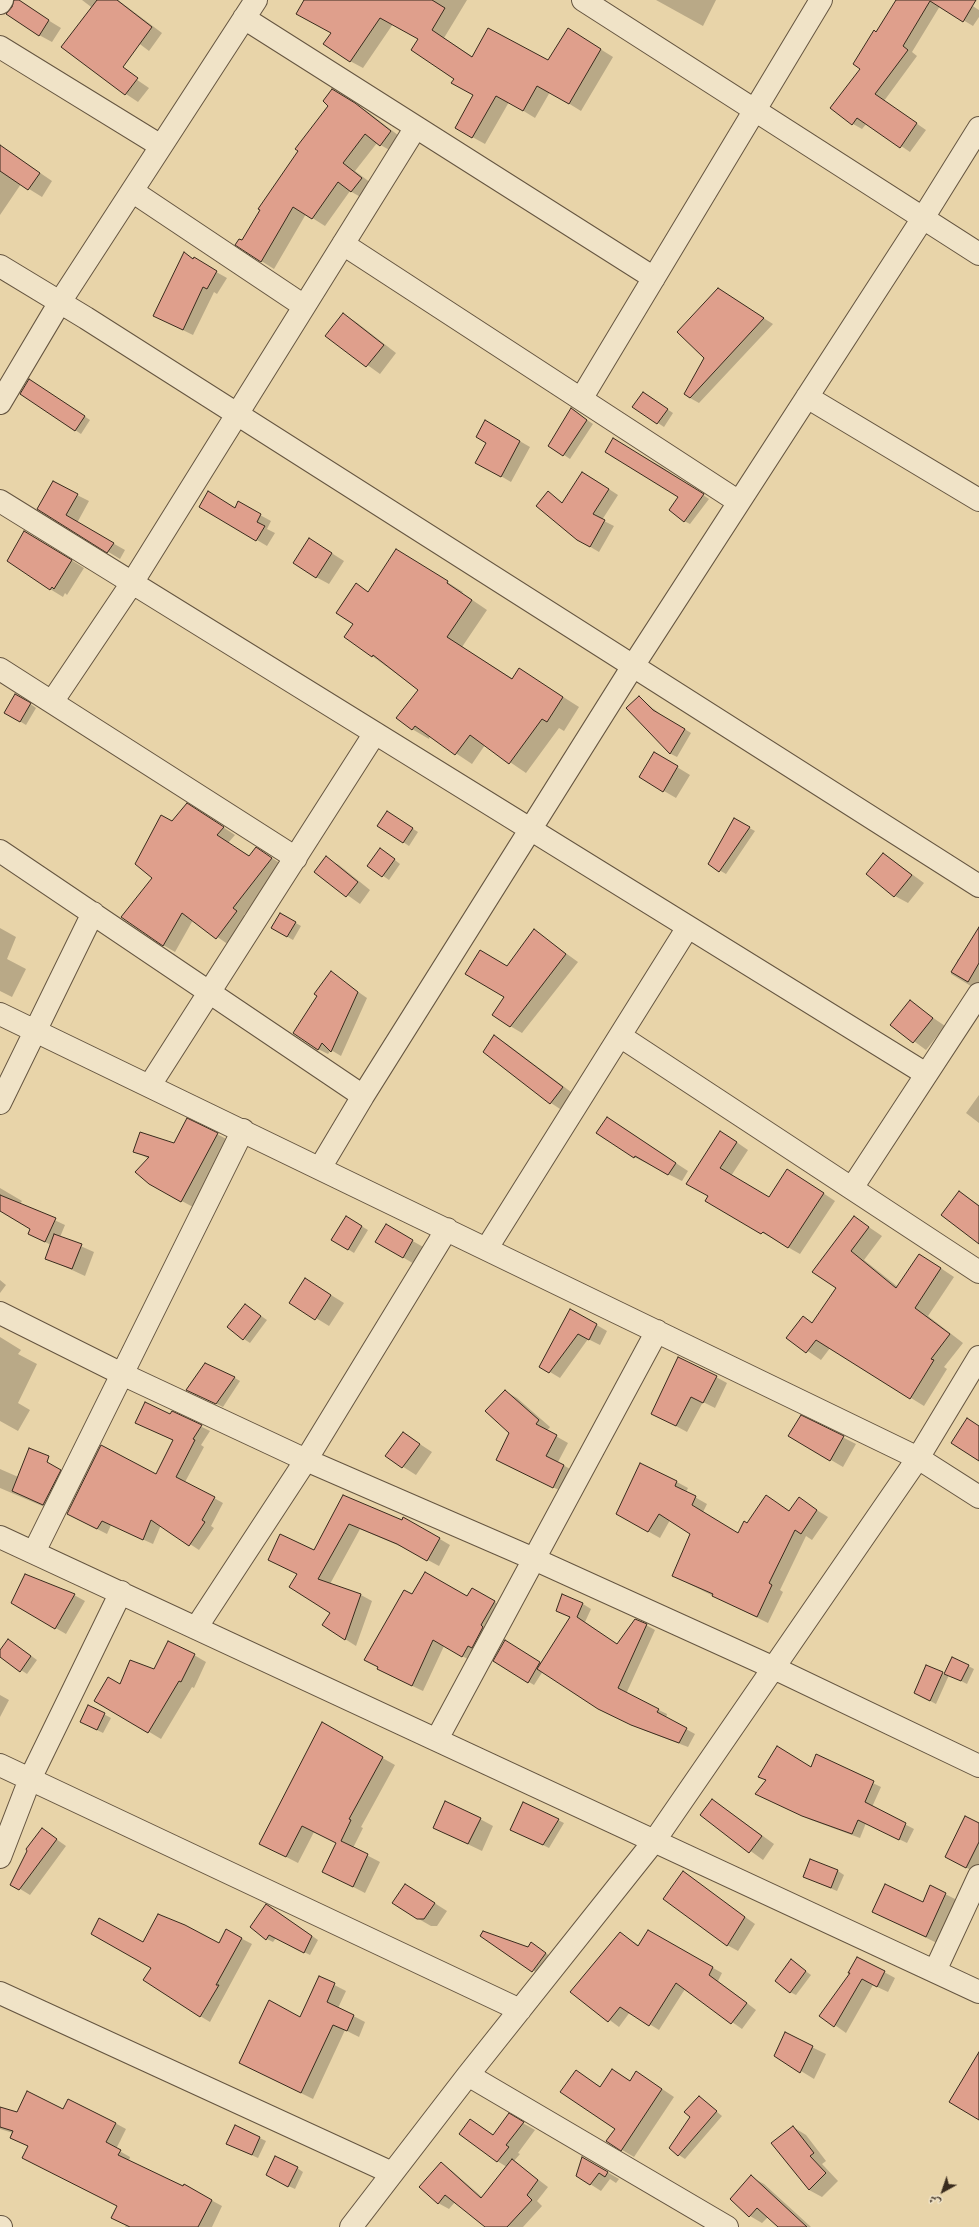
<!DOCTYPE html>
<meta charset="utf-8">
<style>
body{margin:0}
#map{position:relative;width:979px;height:2227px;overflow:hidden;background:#e8d4a9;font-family:"IM FELL Double Pica",Amiri,serif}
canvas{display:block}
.north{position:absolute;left:923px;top:2171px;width:40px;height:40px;-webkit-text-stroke:3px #f0e3c7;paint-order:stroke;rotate:220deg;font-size:11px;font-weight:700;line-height:16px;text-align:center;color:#392b1d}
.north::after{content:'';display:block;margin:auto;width:14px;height:18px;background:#392b1d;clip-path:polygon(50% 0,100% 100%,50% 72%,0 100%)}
</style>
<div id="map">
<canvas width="979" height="2227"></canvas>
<div class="north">ش</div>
</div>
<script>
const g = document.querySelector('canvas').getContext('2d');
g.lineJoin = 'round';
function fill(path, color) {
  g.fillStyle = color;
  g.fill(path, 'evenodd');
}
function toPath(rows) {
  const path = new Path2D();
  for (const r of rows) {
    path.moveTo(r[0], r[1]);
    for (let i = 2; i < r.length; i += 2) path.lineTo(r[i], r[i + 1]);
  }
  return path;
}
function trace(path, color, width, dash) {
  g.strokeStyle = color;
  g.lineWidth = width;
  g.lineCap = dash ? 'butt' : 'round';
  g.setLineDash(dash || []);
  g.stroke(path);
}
fill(toPath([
 [15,0,61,28,52,42,39,35,13,7],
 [82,0,118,0,162,33,149,51],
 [310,0,467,0,444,38,473,57,549,62,581,37,613,57,581,111,550,92,535,118,509,102,485,144,456,128,474,95,455,79,420,39,393,24,363,68,350,61],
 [656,0,716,0,703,26],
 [897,0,963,0,979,10,979,17,973,26,940,6,912,52,917,56,884,101,926,130,910,152,867,123,862,129,853,124,861,68,877,33],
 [89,47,149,88,138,102,126,94],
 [346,98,368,112,403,139,393,152,377,143,355,171,375,186,364,199,350,191,325,226,306,214,274,269,236,245,242,242],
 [0,157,17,157,52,181,42,197,21,184,0,215],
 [184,254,227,278,217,294,214,292,193,335,154,316],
 [727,295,773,324,699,403,690,398],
 [343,314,356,322,396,353,380,374,327,336],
 [36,384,90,420,81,434,75,430],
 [649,397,673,413,664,427,658,423],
 [577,413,593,424,570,459,564,455],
 [485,421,530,447,511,482,487,468,488,442],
 [614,440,662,467,709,499,690,524,684,521,679,497],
 [592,478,618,495,602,520,614,526,599,552,577,539,548,493,563,503],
 [77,495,89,501,77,523,125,550,120,559,38,509],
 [238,503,271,521,267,529,275,533,267,546,200,506,235,509],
 [37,539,84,568,67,595,65,593,63,597,50,589],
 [322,547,344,561,329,584,316,577],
 [412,560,463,592,462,593,487,610,462,647,513,679,535,679,579,707,564,731,559,728,526,773,485,745,472,764,430,736,429,739,412,729,419,690,372,656,354,624,356,585,369,592],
 [639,697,660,714,691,733,677,757,671,754,628,708],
 [22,698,36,708,26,725,6,713],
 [654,753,690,775,676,798,640,777],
 [199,811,235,835,228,843,250,856,267,855,283,865,244,915,248,918,229,945,193,920,175,952,163,945,153,878],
 [393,816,418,832,409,846,403,842],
 [734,820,755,831,726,874,709,864],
 [386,853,400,864,389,880,369,866],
 [884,854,924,883,908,903,895,896,868,874],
 [326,858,339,865,370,890,360,904,315,872],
 [280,914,301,926,293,940,272,928],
 [0,928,16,937,7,959,26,969,12,997,0,991],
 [535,931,578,962,522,1033,510,1026,505,997,507,967],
 [979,950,979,991,951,974,958,959],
 [331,973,367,998,341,1056,331,1050,328,1054,318,1049],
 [910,1002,945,1026,926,1050,892,1025],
 [494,1036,507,1044,575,1095,563,1111,551,1103],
 [979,1095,979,1123,966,1113],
 [607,1118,688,1171,682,1181,634,1157],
 [217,1134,228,1140,193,1207,161,1190,149,1159,135,1151],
 [732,1139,748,1150,731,1176,769,1198,799,1177,835,1201,800,1254,706,1201,709,1196,687,1184],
 [0,1188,22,1201,20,1204,65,1225,60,1237,94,1252,85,1276,46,1258,51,1245,29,1234,32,1228,0,1209],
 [960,1192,979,1205,979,1242],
 [346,1217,368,1230,354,1253,333,1240],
 [854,1217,882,1236,864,1260,898,1287,933,1263,954,1277,928,1316,963,1343,944,1367,947,1369,924,1406,830,1348,821,1360,787,1337,803,1317,813,1323,837,1288],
 [386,1226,425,1248,416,1265,377,1242],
 [0,1280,6,1285,0,1293],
 [318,1287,344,1303,329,1326,290,1302],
 [251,1309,267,1320,250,1343,244,1339],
 [571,1310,607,1331,600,1345,588,1339,560,1378,540,1366],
 [0,1337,21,1350,18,1354,37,1364,18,1403,30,1410,18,1431,0,1421],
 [716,1377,727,1383,715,1408,703,1402,687,1432,652,1413],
 [235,1378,240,1381,223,1407,193,1393],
 [505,1391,517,1398,550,1427,547,1431,568,1443,558,1462,575,1472,565,1493,497,1460,510,1433],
 [172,1412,210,1431,201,1445,204,1447,185,1482,223,1503,211,1526,214,1528,199,1550,161,1525,153,1544,111,1525,107,1534,77,1519,156,1475,174,1441,136,1422,170,1415],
 [801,1416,856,1444,843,1467,790,1436],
 [403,1433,432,1452,416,1475,386,1456],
 [44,1461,71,1477,54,1511,0,1488,0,1469,32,1483],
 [677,1482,688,1488,686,1492,707,1504,703,1512,739,1534,748,1524,790,1512,799,1499,828,1517,812,1540,806,1536,780,1590,783,1592,768,1623,673,1576,691,1534,670,1520,660,1538,617,1514],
 [344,1496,402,1521,404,1518,450,1545,439,1566,409,1550,360,1529,330,1584,361,1595,372,1601,356,1646,323,1625,332,1612,290,1586,314,1551],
 [472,1589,505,1608,473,1662,444,1646,423,1691,389,1675,412,1596,468,1598],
 [74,1595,85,1601,66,1634,12,1603],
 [583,1604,591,1609,585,1622,618,1645,646,1625,655,1630,626,1694,667,1714,666,1718,695,1734,688,1747,641,1729,608,1713,543,1671,534,1685,494,1661,505,1641,541,1663,571,1618,557,1611],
 [9,1640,37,1660,27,1674,0,1656,0,1652],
 [194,1655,206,1662,194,1688,192,1687,161,1739,96,1700,120,1686],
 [953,1658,974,1669,967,1684,949,1675,936,1704,915,1693,926,1666,945,1675],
 [0,1695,9,1700,0,1717],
 [91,1707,111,1718,103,1733,87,1725],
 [322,1724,395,1765,361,1827,363,1828,353,1848,380,1862,365,1893,324,1872,337,1843,314,1832,298,1863,261,1844],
 [817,1756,881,1787,872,1807,914,1829,907,1843,866,1823,860,1838,811,1820,764,1798,767,1781,759,1776,812,1768],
 [713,1800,774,1844,763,1860,701,1815],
 [480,1819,493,1826,482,1851,434,1828],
 [558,1820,564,1823,549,1848,518,1833],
 [979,1824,979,1874,959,1864],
 [42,1829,66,1846,30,1895,12,1884],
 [838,1871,844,1875,837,1891,804,1877],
 [683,1873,755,1924,738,1951,727,1945],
 [406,1885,447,1911,437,1926,431,1926,417,1918],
 [931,1887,959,1901,939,1944,873,1912,923,1903],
 [273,1909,318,1940,310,1955,276,1938,273,1942,267,1939],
 [227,1931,252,1944,210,2022,200,2016,153,1967,144,1943,219,1944],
 [648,1931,722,1973,718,1981,756,2010,742,2029,685,1989,659,2030,630,2012,619,2027,571,1991,620,1933,640,1946],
 [482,1935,541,1950,556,1960,543,1977],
 [792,1961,811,1975,796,1995,790,1992],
 [884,1972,895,1978,888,1992,873,1985,846,2033,821,2015,851,1973],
 [319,1977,346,1991,338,2008,365,2022,359,2037,345,2030,313,2099,240,2063,301,2018],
 [785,2034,826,2054,814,2079,775,2055],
 [612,2070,631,2081,637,2072,674,2097,634,2157,607,2141,616,2128,576,2071,601,2087],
 [699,2097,722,2116,685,2159,679,2155],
 [0,2108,17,2113,63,2110,115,2123,126,2129,116,2149,130,2157,129,2161,184,2187,185,2186,222,2206,212,2227,125,2227,126,2225,112,2218,118,2206,29,2147,11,2138,13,2133,0,2129],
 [509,2115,535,2130,518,2153,520,2154,514,2161,548,2187,537,2201,542,2206,523,2227,501,2227,455,2202,449,2209,438,2203,441,2163,451,2170,482,2197,507,2167,497,2161,470,2120,494,2135],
 [235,2126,266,2141,258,2158,234,2147],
 [793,2127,806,2135,826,2161,822,2164,838,2181,822,2197,809,2190],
 [583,2158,619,2179,616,2183,610,2179,601,2191,590,2184],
 [297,2168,303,2172,295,2189,273,2179],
 [751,2177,764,2184,811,2227,779,2227,768,2217,762,2223,750,2216]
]), '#0003');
const building = toPath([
 [14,0,19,0,49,20,39,36,6,14,12,7,14,0],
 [97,0,117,0,152,27,123,67,138,78,125,95,61,47,97,0],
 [304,0,432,0,445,8,432,30,472,57,488,28,548,60,568,28,601,49,569,104,537,86,523,111,496,96,472,138,455,128,473,95,451,83,454,79,411,50,418,39,380,18,350,62,323,44,331,33,296,14,304,0],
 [896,0,976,0,963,22,930,1,903,46,908,50,875,94,917,123,900,148,857,118,852,125,830,108,860,69,853,64,874,30,876,32,896,0],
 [332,89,355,103,391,131,380,146,365,134,343,163,362,178,351,192,338,182,312,219,293,207,261,262,235,245,239,239,242,240,260,210,258,209,298,151,295,149,328,106,323,101,332,89],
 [0,145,40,173,28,190,0,171,0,145],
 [184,252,193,259,194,257,217,271,207,289,203,287,183,330,153,316,184,252],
 [718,288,764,318,690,398,684,394,704,358,677,332,718,288],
 [343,313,384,345,366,367,325,336,343,313],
 [29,379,85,416,75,431,20,394,29,379],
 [643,392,668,409,657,424,632,407,643,392],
 [571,408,587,420,563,456,548,446,571,408],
 [485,420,520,441,501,477,475,463,486,443,476,437,485,420],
 [613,438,704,494,684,522,669,510,678,497,605,452,613,438],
 [582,472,609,489,593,514,605,520,590,547,577,540,536,506,548,491,562,503,582,472],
 [53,481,78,494,66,515,114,543,107,553,37,509,53,481],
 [208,491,235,508,238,501,261,514,257,522,265,526,256,541,199,507,208,491],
 [24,531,72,560,54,589,52,587,50,590,7,561,24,531],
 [309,538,332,553,316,578,293,563,309,538],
 [396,549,448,581,447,583,472,600,447,637,512,679,519,668,563,697,547,722,542,719,509,764,470,735,455,755,415,726,412,730,396,718,418,690,373,655,372,657,344,637,353,624,336,613,356,583,368,592,396,549],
 [15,694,31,703,20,722,4,713,15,694],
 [639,696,653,710,685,729,670,754,626,708,639,696],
 [654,752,678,766,663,792,639,777,654,752],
 [187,803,224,827,217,835,249,856,256,847,272,858,233,908,237,911,216,939,182,913,163,946,121,917,152,878,135,864,161,815,172,821,187,803],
 [387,811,413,828,403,843,377,826,387,811],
 [734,818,750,827,719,872,708,864,734,818],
 [380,848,395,859,382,877,367,866,380,848],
 [883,853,912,875,894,897,866,874,883,853],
 [326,856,358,882,346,897,314,872,326,856],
 [280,913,296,922,287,937,271,928,280,913],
 [979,927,979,963,968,982,951,972,979,927],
 [534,929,566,954,510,1027,492,1015,504,997,465,974,480,950,507,966,534,929],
 [331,971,358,992,331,1052,322,1043,318,1050,293,1033,317,996,314,994,331,971],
 [910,1000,933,1018,913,1043,890,1025,910,1000],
 [494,1035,563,1087,550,1104,483,1052,494,1035],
 [607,1117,676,1163,668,1175,635,1156,634,1158,596,1133,607,1117],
 [187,1118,218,1133,181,1202,149,1184,135,1172,149,1157,133,1152,140,1132,174,1143,187,1118],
 [720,1131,737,1142,720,1168,769,1197,787,1169,824,1193,788,1248,763,1232,761,1234,705,1201,708,1196,686,1184,720,1131],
 [959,1191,979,1206,979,1244,941,1215,959,1191],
 [0,1195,56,1218,45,1242,28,1234,30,1229,0,1211,0,1195],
 [346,1216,362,1226,348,1250,331,1240,346,1216],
 [854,1216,869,1227,851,1251,896,1288,919,1254,941,1268,915,1308,950,1334,931,1359,934,1360,910,1399,816,1340,806,1353,786,1338,803,1316,812,1323,836,1288,812,1272,854,1216],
 [386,1224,413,1240,403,1258,375,1242,386,1224],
 [54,1234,82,1244,72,1269,45,1259,54,1234],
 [305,1278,331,1295,315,1320,289,1303,305,1278],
 [245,1304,261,1316,243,1340,227,1327,245,1304],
 [570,1309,597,1324,589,1340,578,1334,549,1373,539,1367,570,1309],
 [678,1357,717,1376,703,1403,691,1397,676,1426,651,1414,678,1357],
 [205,1363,235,1377,216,1404,186,1390,205,1363],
 [505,1390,539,1420,536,1424,557,1435,546,1456,564,1465,553,1488,496,1460,509,1433,485,1411,505,1390],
 [145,1402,170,1414,172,1411,202,1425,193,1439,195,1440,176,1477,215,1497,202,1520,205,1522,189,1546,151,1520,143,1540,102,1521,97,1529,67,1514,101,1445,156,1474,173,1440,135,1423,145,1402],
 [801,1415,844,1436,830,1461,788,1436,801,1415],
 [967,1418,979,1426,979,1461,951,1443,967,1418],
 [403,1432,420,1444,402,1468,385,1456,403,1432],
 [29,1448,49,1456,47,1462,61,1470,43,1505,12,1491,29,1448],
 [640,1463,677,1481,675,1486,696,1496,692,1505,738,1533,744,1521,747,1523,766,1495,789,1511,799,1497,817,1510,801,1534,795,1530,769,1583,772,1585,757,1617,712,1596,713,1594,672,1576,690,1534,659,1514,648,1532,616,1514,640,1463],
 [343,1495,402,1520,403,1517,440,1538,427,1561,397,1544,349,1524,318,1579,361,1594,345,1640,322,1625,330,1613,289,1587,297,1574,268,1560,280,1534,314,1550,343,1495],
 [425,1572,467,1596,472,1588,495,1601,481,1625,483,1627,472,1648,468,1646,462,1657,433,1640,412,1686,377,1669,378,1667,364,1660,404,1590,412,1594,425,1572],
 [25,1574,75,1594,55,1629,11,1603,25,1574],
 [562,1594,583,1603,577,1617,617,1644,635,1619,647,1624,618,1688,659,1709,657,1712,687,1728,679,1743,631,1725,598,1709,537,1669,570,1617,556,1611,562,1594],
 [8,1639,31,1656,20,1672,0,1657,0,1650,8,1639],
 [505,1640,540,1662,528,1683,493,1661,505,1640],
 [168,1641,195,1654,181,1682,179,1681,148,1733,94,1701,108,1677,120,1684,130,1660,154,1669,168,1641],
 [952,1657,969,1665,961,1681,944,1674,952,1657],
 [926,1665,943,1672,930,1701,914,1693,926,1665],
 [88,1705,105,1713,97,1730,80,1722,88,1705],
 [322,1722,383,1757,349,1819,351,1820,341,1841,368,1854,353,1887,322,1872,336,1843,302,1826,286,1857,259,1844,322,1722],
 [777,1746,811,1767,816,1754,874,1781,865,1802,906,1823,899,1840,858,1820,852,1834,802,1816,755,1794,766,1780,758,1777,777,1746],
 [712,1799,762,1836,749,1853,700,1815,712,1799],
 [445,1801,481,1818,468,1844,433,1828,445,1801],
 [523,1802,559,1819,543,1845,510,1830,523,1802],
 [965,1816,979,1823,979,1842,966,1868,945,1857,965,1816],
 [42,1828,57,1839,19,1890,10,1885,27,1851,26,1849,42,1828],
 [810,1859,838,1870,831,1888,803,1877,810,1859],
 [683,1871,745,1917,727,1946,663,1899,683,1871],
 [405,1884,435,1903,424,1919,417,1919,392,1903,405,1884],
 [885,1884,923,1902,930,1885,946,1893,926,1937,872,1912,885,1884],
 [266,1904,312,1936,304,1953,269,1935,266,1940,250,1927,266,1904],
 [158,1914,185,1925,219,1943,226,1929,242,1938,216,1985,219,1985,200,2017,143,1980,151,1968,91,1934,99,1918,143,1942,158,1914],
 [648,1930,713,1967,709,1975,747,2003,731,2024,676,1983,649,2026,620,2007,608,2022,570,1992,620,1932,638,1946,648,1930],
 [483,1931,528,1947,531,1942,546,1953,532,1972,480,1936,483,1931],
 [857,1957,885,1971,877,1987,862,1979,834,2027,819,2016,850,1973,848,1973,857,1957],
 [791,1959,806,1971,790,1993,775,1981,791,1959],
 [319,1976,335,1983,327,2002,354,2015,347,2031,333,2025,301,2093,239,2063,269,2000,300,2017,319,1976],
 [785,2032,813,2046,800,2073,774,2056,785,2032],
 [979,2052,979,2120,949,2102,979,2052],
 [612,2069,630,2081,636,2071,662,2089,621,2151,606,2141,615,2129,560,2092,576,2070,600,2087,612,2069],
 [27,2091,63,2109,68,2099,116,2123,106,2142,121,2150,118,2155,183,2186,184,2184,212,2200,198,2227,130,2227,111,2218,117,2206,22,2158,28,2146,10,2138,13,2131,0,2127,0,2107,17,2112,27,2091],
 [699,2096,717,2111,678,2156,669,2148,690,2117,684,2112,699,2096],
 [509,2113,524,2122,506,2145,509,2147,497,2162,459,2134,470,2119,493,2135,509,2113],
 [235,2125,260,2137,252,2155,226,2144,235,2125],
 [793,2126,814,2153,810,2156,826,2173,809,2190,771,2143,793,2126],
 [275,2156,298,2167,288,2187,266,2175,275,2156],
 [582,2157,608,2172,605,2177,599,2173,590,2185,576,2176,582,2157],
 [512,2159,538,2180,527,2195,532,2200,507,2227,485,2227,445,2195,438,2204,419,2187,441,2162,481,2198,512,2159],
 [751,2175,807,2227,778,2227,757,2208,749,2217,730,2199,751,2175]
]);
fill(building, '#df9f8c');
trace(building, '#392b1d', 1);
const minor = toPath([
 [583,0,979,254],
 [0,3,2,0],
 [244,18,654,278],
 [0,47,161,146],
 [132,191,304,306],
 [343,244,739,502],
 [0,266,86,318,979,886],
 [807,397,979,500],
 [581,399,821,0],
 [0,403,60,302,256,0],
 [0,501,926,1074],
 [0,669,296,858],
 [52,702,132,583,416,127],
 [0,851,363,1096],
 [0,1014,918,1458,979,1497],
 [620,1036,979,1272],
 [150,1085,375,733],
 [0,1103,93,913],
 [320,1168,363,1096,633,666,923,218,979,128],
 [852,1188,979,994],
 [487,1248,688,927],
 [0,1313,122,1374,306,1460,534,1559,774,1668,979,1766],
 [0,1537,979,1992],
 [34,1552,243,1130],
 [196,1628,306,1460,447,1229],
 [437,1739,657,1331],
 [0,1765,520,2010],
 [0,1857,30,1779,121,1592],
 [935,1971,979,1876],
 [0,1993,392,2173],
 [468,2075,727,2227],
 [0,2227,1,2227],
 [351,2227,468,2075,655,1840,918,1458,979,1357]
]);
trace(minor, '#655540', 24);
trace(minor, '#f0e3c7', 22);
</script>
